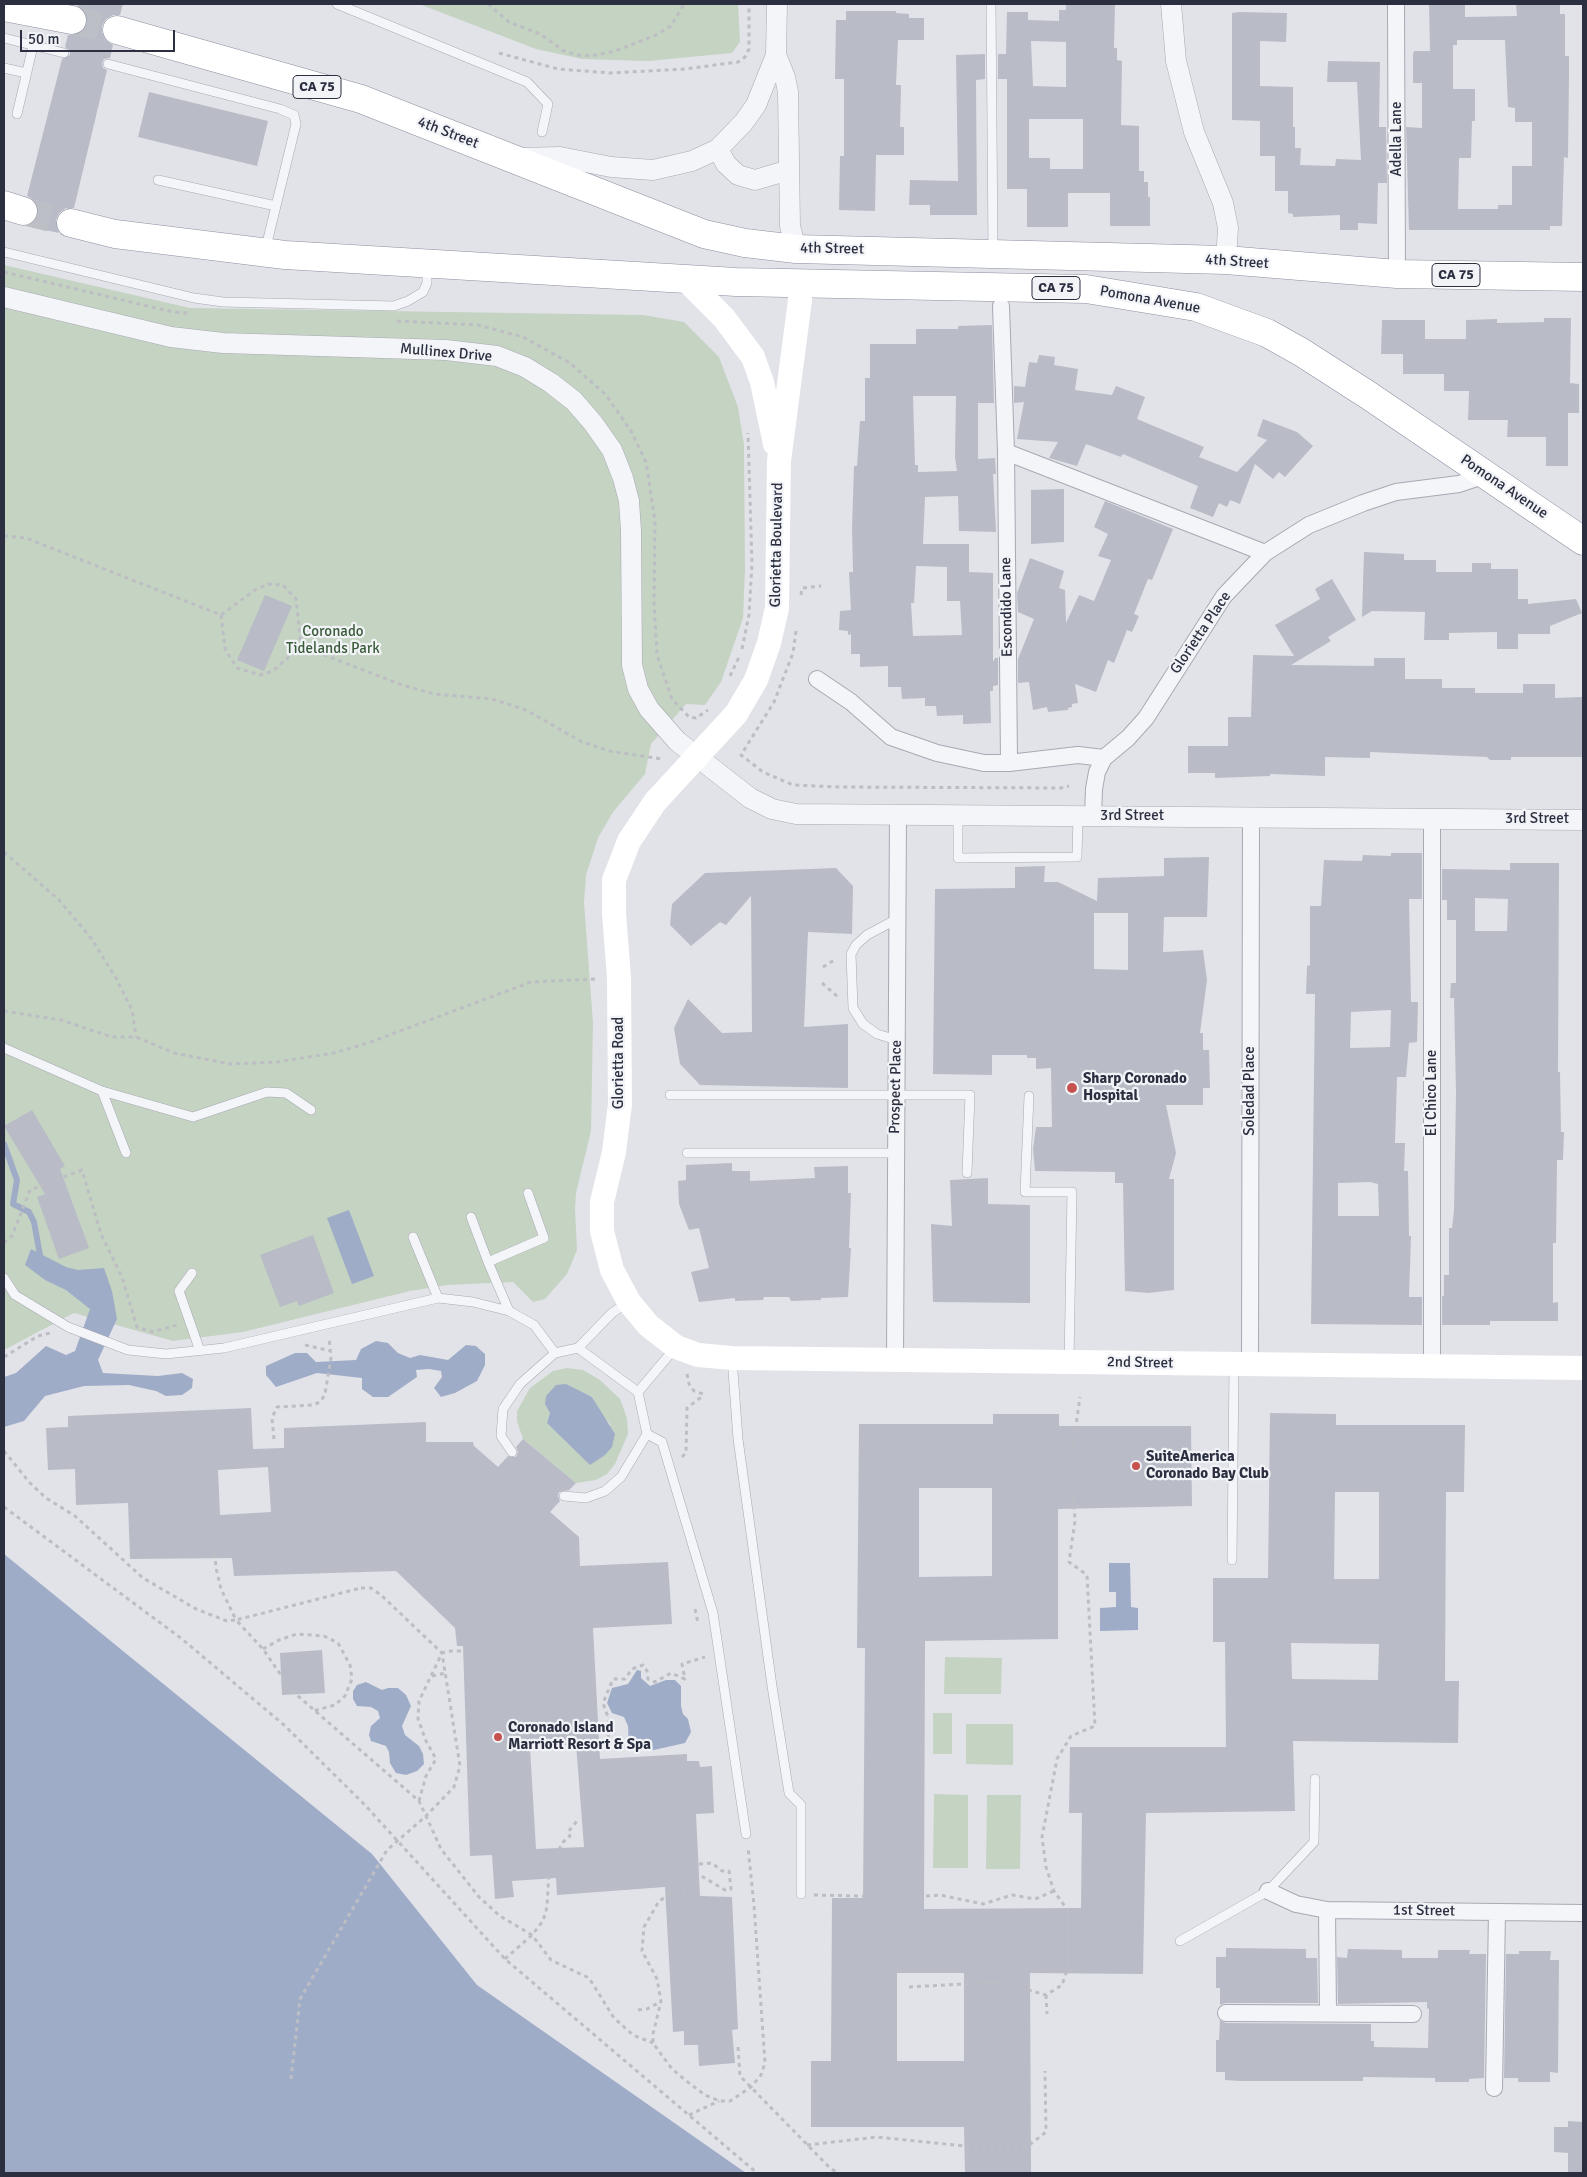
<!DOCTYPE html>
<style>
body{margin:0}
#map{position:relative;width:1587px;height:2177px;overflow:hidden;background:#e2e3e9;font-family:Signika,sans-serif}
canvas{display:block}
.frame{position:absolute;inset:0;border:5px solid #2b2f40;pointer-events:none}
.scale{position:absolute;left:20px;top:30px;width:155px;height:22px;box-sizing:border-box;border:2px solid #2b2f40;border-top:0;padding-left:6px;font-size:15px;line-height:18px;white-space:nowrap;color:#2b2f40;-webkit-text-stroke:4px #f1f3f7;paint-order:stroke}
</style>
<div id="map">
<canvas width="1587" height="2177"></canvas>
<div class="frame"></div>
<div class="scale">50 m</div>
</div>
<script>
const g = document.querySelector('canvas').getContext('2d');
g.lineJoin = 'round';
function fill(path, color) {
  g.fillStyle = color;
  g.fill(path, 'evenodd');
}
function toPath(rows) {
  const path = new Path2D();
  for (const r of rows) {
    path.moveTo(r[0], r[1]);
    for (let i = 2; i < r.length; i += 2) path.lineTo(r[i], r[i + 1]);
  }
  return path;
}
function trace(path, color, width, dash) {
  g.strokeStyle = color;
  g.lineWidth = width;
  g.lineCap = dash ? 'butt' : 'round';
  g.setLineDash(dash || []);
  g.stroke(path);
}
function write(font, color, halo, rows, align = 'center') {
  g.font = font + ' Signika,sans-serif';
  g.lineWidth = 4.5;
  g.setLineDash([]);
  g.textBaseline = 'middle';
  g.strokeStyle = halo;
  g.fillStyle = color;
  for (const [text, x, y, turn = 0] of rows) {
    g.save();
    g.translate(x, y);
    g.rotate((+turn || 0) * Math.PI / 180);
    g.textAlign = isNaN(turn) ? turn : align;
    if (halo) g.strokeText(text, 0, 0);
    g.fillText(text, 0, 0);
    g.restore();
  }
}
fill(toPath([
 [419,4,738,4,740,42,732,53,648,61,582,59,536,49],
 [4,265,190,308,643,315,684,322,719,357,738,407,744,445,745,569,743,618,721,682,705,705,686,704,651,744,645,774,613,812,598,838,586,875,584,902,593,1023,591,1131,576,1193,575,1209,577,1250,567,1274,545,1299,533,1302,513,1282,447,1285,410,1291,243,1332,173,1341,74,1313,4,1350],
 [567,1368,583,1370,600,1380,620,1399,627,1418,628,1434,615,1464,607,1474,596,1480,576,1483,523,1439,517,1421,517,1411,530,1388,553,1371],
 [585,1394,592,1397,602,1415,611,1425,547,1423,550,1413],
 [945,1657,1002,1658,1001,1694,944,1694],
 [933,1713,952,1713,952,1754,933,1754],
 [966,1724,1013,1724,1013,1765,966,1764],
 [934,1794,968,1795,968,1868,933,1868],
 [987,1795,1021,1795,1020,1869,986,1869]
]), '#c5d3c3');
fill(toPath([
 [349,1210,374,1276,352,1284,327,1218],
 [31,1249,66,1267,78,1270,104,1268,112,1291,117,1319,98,1360,103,1373,158,1376,182,1373,193,1379,192,1388,182,1395,166,1396,156,1391,129,1385,84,1386,45,1396,24,1421,4,1427,4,1377,16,1373,46,1346,66,1355,75,1351,90,1309,66,1290,45,1280,25,1265],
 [376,1341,388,1343,398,1353,410,1358,420,1355,448,1360,466,1345,476,1346,485,1354,485,1365,477,1381,455,1393,441,1397,434,1388,442,1377,441,1371,429,1369,416,1370,417,1377,388,1397,373,1397,362,1389,362,1378,317,1373,276,1387,266,1375,266,1366,295,1353,307,1353,316,1362,356,1360,361,1349],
 [566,1384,592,1397,615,1434,612,1447,605,1455,590,1465,547,1423,550,1413,545,1404,546,1396,556,1385],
 [4,1554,372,1854,477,1985,746,2173,4,2173],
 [1109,1563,1130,1563,1131,1607,1138,1608,1138,1630,1100,1631,1100,1608,1116,1607,1116,1592,1109,1592],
 [637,1670,641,1671,641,1678,650,1686,666,1680,675,1680,681,1686,681,1706,683,1714,688,1719,691,1732,685,1743,654,1750,639,1746,629,1747,628,1726,624,1717,612,1713,607,1703,612,1688,628,1684],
 [366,1682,382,1690,388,1688,398,1688,406,1695,411,1706,402,1726,405,1735,419,1746,423,1754,424,1764,417,1771,406,1775,396,1773,390,1763,389,1752,386,1746,371,1741,369,1735,371,1726,380,1718,378,1711,371,1707,357,1706,353,1699,353,1691,357,1685]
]), '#9facc7');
trace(toPath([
 [4,1144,17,1180,13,1204,29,1212,34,1222,40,1255]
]), '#9facc7', 6);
fill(toPath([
 [76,4,123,4,120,15,113,15,106,19,102,26,102,33,106,40,113,45,110,58,104,59,102,63,103,68,107,70,74,208,66,208,59,213,56,220,59,233,27,226,34,222,38,216,38,208,34,200,27,196,62,59,70,55,70,51,65,47,68,35,78,35,83,31,87,23,87,14],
 [1066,4,1115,4,1114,48,1117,48,1117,60,1122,61,1121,125,1139,126,1139,171,1144,171,1144,182,1148,182,1148,197,1150,197,1150,226,1110,226,1110,193,1068,193,1068,227,1027,227,1027,189,1007,189,1007,79,998,79,998,54,1006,54,1007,12,1028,12,1028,20,1059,21,1059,10,1066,10],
 [1031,41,1066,42,1066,87,1033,86],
 [1029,119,1083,119,1083,169,1050,169,1050,158,1029,158],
 [1429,4,1465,4,1465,17,1517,16,1516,4,1560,4,1560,14,1565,14,1565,56,1569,56,1569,78,1568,158,1564,157,1562,226,1550,226,1550,230,1409,230,1406,127,1422,128,1422,83,1413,83,1413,55,1414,51,1430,51],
 [1457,40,1505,40,1508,107,1515,108,1515,122,1532,122,1532,166,1512,166,1512,205,1498,205,1498,209,1458,209,1459,158,1471,158,1472,121,1475,121,1475,89,1453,89,1453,45,1457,45],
 [846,11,896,11,896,13,909,14,909,18,924,18,924,40,898,40,896,85,901,85,900,127,904,127,904,155,876,155,875,211,839,210,840,156,844,156,844,79,835,79,836,20,846,20],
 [1239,12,1287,13,1286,42,1260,41,1260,86,1293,87,1293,127,1295,127,1295,148,1301,148,1300,165,1335,166,1336,159,1361,160,1357,82,1327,82,1328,61,1380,62,1379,127,1386,127,1387,183,1378,183,1377,224,1358,223,1358,230,1340,230,1340,215,1293,217,1293,214,1288,213,1288,191,1275,191,1275,156,1260,156,1260,121,1232,120,1232,13],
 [985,54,985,79,976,80,977,215,930,215,930,205,909,205,910,180,958,181,956,55],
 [149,92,268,121,257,166,138,137],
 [1544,318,1571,318,1570,383,1579,384,1579,413,1568,413,1568,466,1546,466,1546,437,1507,437,1508,420,1468,420,1469,391,1444,391,1444,374,1403,374,1403,354,1381,354,1382,320,1425,320,1425,339,1466,339,1466,320,1497,319,1497,323,1544,322],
 [992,325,994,403,978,403,978,459,995,458,996,474,993,474,996,532,959,531,958,496,925,497,923,544,969,544,969,572,993,573,993,662,995,658,998,658,998,685,993,686,993,691,990,691,991,723,963,724,963,715,937,716,936,706,925,706,925,698,902,699,901,687,888,687,888,666,860,667,860,654,851,654,851,634,848,635,848,631,839,630,840,611,851,610,849,572,853,572,852,529,854,466,857,466,860,421,865,421,865,378,870,378,870,344,916,344,916,329,958,329,958,326],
 [913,396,956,396,955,457,957,471,918,472,918,465,915,465],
 [916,566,947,567,947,601,960,601,962,635,913,636,911,603,914,603],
 [1039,355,1055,357,1054,365,1078,369,1075,390,1112,395,1116,386,1145,397,1137,419,1204,447,1199,457,1237,472,1267,440,1257,436,1263,419,1297,432,1313,446,1285,477,1279,472,1273,479,1255,464,1240,504,1230,500,1227,507,1219,503,1213,517,1190,508,1198,486,1123,454,1121,457,1086,444,1077,466,1049,458,1058,442,1017,439,1024,402,1014,403,1014,386,1025,387,1029,362,1037,363],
 [1064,489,1064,542,1031,544,1031,490],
 [1105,501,1173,529,1152,580,1148,579,1134,614,1139,616,1132,632,1127,630,1114,663,1108,660,1096,692,1075,684,1078,703,1072,704,1072,707,1068,708,1068,710,1048,712,1047,707,1033,710,1029,682,1018,683,1018,659,1034,619,1018,612,1017,593,1030,558,1064,571,1059,588,1065,590,1066,623,1079,595,1094,601,1111,560,1098,556,1108,534,1094,527],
 [1364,552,1404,554,1404,560,1436,560,1436,572,1472,572,1472,563,1491,563,1491,569,1518,569,1518,599,1528,599,1528,604,1576,599,1582,613,1550,626,1550,634,1518,634,1518,649,1497,649,1497,632,1449,633,1449,640,1424,640,1425,612,1372,611,1362,617],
 [1332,579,1356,620,1328,637,1331,641,1291,665,1374,666,1374,658,1405,658,1405,679,1442,679,1442,688,1475,688,1475,693,1523,693,1523,684,1555,684,1555,698,1582,697,1583,757,1511,757,1511,760,1490,760,1487,757,1370,752,1370,758,1325,757,1325,776,1270,774,1270,776,1215,778,1215,773,1188,773,1188,746,1228,746,1228,717,1251,717,1253,655,1294,656,1275,625,1320,599,1315,589],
 [265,595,292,606,264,671,237,660],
 [1391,853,1422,853,1422,899,1409,899,1411,1002,1418,1002,1417,1042,1409,1043,1406,1077,1397,1077,1395,1143,1405,1143,1404,1171,1408,1171,1409,1236,1411,1236,1409,1297,1422,1297,1422,1325,1311,1324,1315,994,1306,994,1307,966,1310,965,1310,906,1321,906,1324,860,1362,861,1363,855,1391,856],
 [1391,1010,1390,1047,1350,1048,1351,1012],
 [1370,1182,1378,1184,1379,1216,1338,1216,1338,1183],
 [1209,857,1207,917,1164,917,1163,952,1203,950,1207,980,1200,1033,1203,1033,1203,1050,1209,1050,1210,1088,1203,1088,1203,1105,1166,1105,1176,1153,1169,1179,1174,1179,1174,1290,1148,1293,1125,1291,1123,1183,1115,1183,1115,1172,1035,1171,1033,1149,1036,1127,1052,1127,1051,1068,1036,1069,1036,1058,1027,1058,1027,1055,992,1055,992,1075,933,1074,935,889,1015,888,1015,867,1045,866,1044,882,1058,882,1097,901,1098,878,1164,876,1164,858],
 [1094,913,1128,913,1128,970,1094,969],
 [1510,863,1559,863,1558,1072,1560,1072,1561,1132,1564,1132,1563,1160,1557,1160,1556,1243,1553,1243,1553,1303,1558,1302,1558,1321,1490,1321,1490,1325,1442,1325,1442,1296,1444,1296,1444,1275,1449,1275,1449,1228,1452,1228,1454,1211,1456,1093,1454,998,1450,998,1451,983,1456,983,1456,920,1447,920,1447,900,1442,900,1442,869,1510,870],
 [1475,898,1508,899,1507,931,1475,931],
 [836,868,853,886,852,934,808,932,804,1027,848,1024,848,1088,700,1085,680,1064,674,1028,688,999,722,1033,752,1032,751,896,726,925,720,922,691,946,670,925,672,904,705,873],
 [32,1110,65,1166,60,1169,89,1248,59,1259,37,1197,45,1194,4,1126],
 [732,1163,732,1171,750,1171,750,1181,815,1178,814,1167,848,1166,848,1193,851,1193,849,1248,851,1248,848,1297,821,1298,821,1300,791,1301,789,1297,764,1297,763,1300,735,1301,735,1298,699,1302,691,1272,709,1268,699,1228,689,1230,679,1204,678,1181,686,1180,686,1165],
 [988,1178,988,1204,1030,1205,1030,1303,933,1302,931,1224,952,1226,950,1180],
 [313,1235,334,1293,299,1306,297,1301,280,1307,260,1255],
 [251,1408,253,1449,284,1448,284,1428,426,1422,426,1442,473,1442,474,1446,498,1467,508,1456,516,1457,518,1452,516,1447,523,1439,576,1483,569,1490,559,1492,558,1496,560,1501,550,1512,579,1537,580,1566,668,1562,672,1624,593,1628,600,1759,687,1754,687,1761,699,1761,700,1767,712,1766,714,1813,696,1814,700,1896,732,1897,738,2029,732,2030,735,2063,699,2066,698,2045,684,2045,684,2031,673,2032,665,1887,557,1895,556,1878,512,1881,514,1897,495,1899,492,1855,470,1856,463,1646,457,1646,455,1628,396,1571,234,1576,232,1558,130,1559,128,1503,76,1505,75,1469,48,1470,46,1428,68,1427,68,1416],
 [268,1467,271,1512,220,1515,218,1470],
 [576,1744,584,1847,536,1849,530,1748],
 [1270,1413,1336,1414,1336,1425,1465,1425,1464,1492,1446,1492,1445,1681,1459,1681,1458,1743,1293,1741,1295,1811,1146,1813,1143,1974,1030,1973,1031,2173,965,2173,964,2127,811,2127,811,2061,831,2061,832,1898,863,1898,865,1648,857,1648,859,1424,993,1424,993,1414,1059,1414,1059,1426,1191,1426,1192,1506,1058,1509,1058,1639,925,1641,924,1909,1081,1908,1082,1813,1069,1813,1070,1747,1226,1747,1225,1642,1213,1642,1213,1578,1268,1578],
 [919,1488,992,1488,992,1576,919,1577],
 [1335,1492,1379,1492,1379,1579,1334,1579],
 [1291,1643,1379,1644,1378,1680,1292,1679],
 [897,1973,964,1973,964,2061,897,2061],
 [322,1650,325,1693,282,1695,280,1653],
 [1226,1948,1306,1949,1306,1958,1317,1958,1318,2003,1226,2003,1220,2005,1220,1988,1216,1988,1216,1957,1226,1957],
 [1348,1949,1402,1950,1402,1958,1438,1958,1438,1950,1470,1950,1469,1954,1486,1954,1484,2078,1469,2079,1469,2082,1435,2082,1435,2078,1363,2077,1363,2081,1240,2081,1225,2080,1225,2072,1216,2072,1216,2040,1219,2040,1220,2020,1226,2023,1371,2024,1371,2041,1374,2041,1374,2047,1428,2048,1429,2008,1427,2009,1427,2002,1338,2004,1337,1957,1347,1958],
 [1519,1951,1551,1951,1550,1960,1559,1960,1558,2073,1550,2072,1550,2082,1518,2082,1518,2078,1504,2078,1506,1954,1519,1954],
 [1568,2121,1583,2122,1583,2173,1568,2173,1568,2153,1554,2152,1554,2127,1568,2127]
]), '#b9bcc6');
trace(toPath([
 [72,20,117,30],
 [23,211,71,223]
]), '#bdbfc7', 28, [28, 14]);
const service = toPath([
 [337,4,527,82,548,104,542,132],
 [991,4,993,252],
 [4,38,64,53],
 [108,64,280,109,294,115,296,124,265,251],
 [4,68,26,73],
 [17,114,33,46],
 [158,180,276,206],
 [4,252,194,298,223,302,394,306,408,301,423,292,427,283,427,266],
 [958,815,958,858,1077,857,1078,816],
 [897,1040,877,1034,863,1024,853,1008,851,954,856,945,867,935,897,919],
 [4,1048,102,1091,193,1117,267,1092,286,1093,311,1110],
 [102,1091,126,1153],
 [670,1095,970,1095,967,1173],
 [1029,1096,1025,1192,1072,1192,1069,1362],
 [687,1153,895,1153],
 [471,1217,488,1262,544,1238,528,1193],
 [413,1237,438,1298],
 [488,1262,509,1311],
 [192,1273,179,1291,200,1351],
 [4,1278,15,1295,68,1327,128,1350,166,1354,224,1348,438,1298,473,1302,509,1311,534,1325,555,1353],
 [578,1348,612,1313,628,1302],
 [732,1358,738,1439,772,1686,789,1793,801,1805,801,1894],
 [638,1392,675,1348],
 [647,1434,662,1442,713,1613,746,1834],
 [512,1452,501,1436,503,1409,520,1384,555,1353,578,1348,638,1392,647,1434,621,1477,605,1491,586,1498,564,1496],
 [1232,1560,1234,1365],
 [1180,1941,1268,1891,1314,1842,1315,1779]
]);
const minor = toPath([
 [1396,4,1397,274],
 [1001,306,1006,452,1009,763],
 [1006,452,1265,553],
 [817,679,851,702,891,737,937,753,984,763,1009,763,1078,755,1104,758],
 [1093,816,1094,789,1097,772,1104,758,1128,738,1146,718,1224,596,1265,553,1309,525,1363,503,1396,492,1459,484,1486,475],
 [1432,819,1432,1367],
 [895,1360,898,814],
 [1250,1364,1251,817],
 [1268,1891,1296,1904,1327,1910,1583,1913],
 [1327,1910,1328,2014],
 [1226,2013,1413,2014],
 [1494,2088,1497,1912]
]);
const tertiary = toPath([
 [777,4,776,55,785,77,788,92,790,226,796,249],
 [1171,4,1176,61,1194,132,1223,203,1228,228,1226,260],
 [718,149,726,164,738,175,755,180,789,170],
 [519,158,560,157,611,167,653,170,692,161,718,149,744,122,756,105,776,55],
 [4,297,171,337,223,343,446,350,497,356,525,367,551,383,574,401,593,423,612,450,623,478,629,501,631,531,632,665,638,689,649,709,677,741,750,798,772,809,796,814,1583,820]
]);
const trunk = toPath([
 [4,7,72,20],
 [117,30,361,99,704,234,745,243,796,249,1226,260,1397,274,1583,277],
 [4,205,23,211],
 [71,223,115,234,285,255,736,282,1086,289,1196,307,1267,333,1301,352,1368,395,1583,541]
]);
trace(service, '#a7a9b3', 10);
trace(minor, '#a7a9b3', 18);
trace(tertiary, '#a7a9b3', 21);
trace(trunk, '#8a8f9f', 29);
trace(toPath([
 [488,4,509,22,540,34,564,51,577,55,591,56,615,51,654,36,671,26,684,4],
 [499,53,558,69,610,73,685,69,738,62,745,57,749,49,749,4],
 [4,272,173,312,189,313],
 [397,321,478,325,523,337,570,363,606,395,631,431,646,462,655,521,654,603,657,655,672,699,689,717,696,718,708,710],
 [4,536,26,538,221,615,255,590,268,584,283,585,296,599,301,646],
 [801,595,802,588,821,586],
 [221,615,225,649,237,668,260,675,273,671,301,646],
 [796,631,793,653,774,702,741,755,763,772,793,785,839,787,1061,788,1069,786],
 [301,646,402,685,434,694,492,699,526,710,582,742,610,751,662,759],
 [742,649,749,615,752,564,748,433],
 [730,676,739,657],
 [4,852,59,900,91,938,116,978,132,1010,136,1037],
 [823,967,836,959],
 [822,983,838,997],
 [4,1011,61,1020,112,1037,136,1037,174,1053,230,1064,277,1062,334,1053,368,1043,531,982,597,979],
 [4,1243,12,1236,30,1190,82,1170,101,1234,122,1277,137,1327,152,1332,177,1325],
 [305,1345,331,1351],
 [4,1357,38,1336,50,1333],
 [687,1374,689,1384,694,1391,703,1394],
 [274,1439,272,1418,277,1407,314,1405,321,1401,325,1394,331,1358,329,1337],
 [4,1451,30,1483,46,1498,75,1516,143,1578,196,1609,227,1621,236,1620,221,1589,216,1568,213,1533],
 [682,1457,686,1453,687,1408,704,1395],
 [4,1507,182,1639,284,1725,364,1804,505,1959,757,2173],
 [361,1588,371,1588,381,1595,442,1653,460,1766,454,1787,426,1816,419,1801,291,1690,263,1649,236,1620,361,1588],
 [695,1609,698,1623],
 [263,1649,279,1640,297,1634,324,1636,338,1643,350,1665,352,1679,345,1696,335,1705,313,1711],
 [432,1676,446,1673],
 [607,1747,610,1723,603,1703,613,1679,625,1679,632,1669,643,1665,647,1671,648,1679,655,1682,671,1673,685,1679,682,1664,705,1657],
 [419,1801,426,1776,436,1759,426,1741,418,1719,419,1701,442,1653,451,1651,485,1651],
 [699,1864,712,1863,722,1871,729,1871,731,1889,725,1890,703,1877,681,1893,669,1895,659,1901,644,1927,642,1951,657,1979,661,2001,653,2034,653,2043,672,2069,689,2083,705,2095,720,2101,730,2101,751,2087,761,2075,765,2063,754,1905,748,1847],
 [814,1895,909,1897,940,1895,983,1904,1012,1895,1035,1899,1054,1891],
 [505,1959,532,1935,543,1921,547,1907,549,1871,562,1843,570,1836,568,1832,577,1821],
 [909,1987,1000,1982,1046,1995,1062,1985,1068,1967,1069,1912,1054,1891,1046,1867,1042,1837,1057,1759,1071,1736,1095,1726,1087,1575,1069,1562,1075,1521,1071,1461,1080,1397],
 [1046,1995,1047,2014],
 [638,2010,647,2009,660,2002],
 [738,2047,740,2076,830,2168,838,2173],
 [291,2079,300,1999,387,1850,426,1816,441,1849,479,1897,500,1916,532,1935,551,1960,589,1978,614,2018,633,2035,653,2043],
 [689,2115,719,2101],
 [807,2145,877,2137,974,2147,1028,2146,1046,2132,1045,2071]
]), '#bcbec4', 3, [4, 4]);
trace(service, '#f4f5f8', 9);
trace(minor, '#f4f5f8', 16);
trace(tertiary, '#f4f5f8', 20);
trace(toPath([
 [685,279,724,318,753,357,762,382,775,444],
 [800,284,800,300,779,461,777,608,769,643,756,680,736,714,655,802,629,841,614,880,614,913,619,978,620,1104,614,1152,602,1202,602,1231,612,1270,629,1302,648,1325,676,1347,698,1355,732,1358,1583,1368]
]), '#fff', 24);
trace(trunk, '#fff', 28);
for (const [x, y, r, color] of [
 [1072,1088,6,"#c6524f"],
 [1136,1466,5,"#c6524f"],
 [498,1737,5,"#c6524f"]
]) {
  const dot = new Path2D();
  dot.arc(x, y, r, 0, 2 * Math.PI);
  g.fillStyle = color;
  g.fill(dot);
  trace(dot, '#f1f3f7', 2);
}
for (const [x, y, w] of [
 [317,87,48],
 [1456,275,48],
 [1056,288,48]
]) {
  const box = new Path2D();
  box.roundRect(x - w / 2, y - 11.5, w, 23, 4);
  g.fillStyle = '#f1f3f7';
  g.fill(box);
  trace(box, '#2b2f40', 1);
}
write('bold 14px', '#2b2f40', null, [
 ["CA 75",317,87],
 ["CA 75",1456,275],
 ["CA 75",1056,288]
]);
write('15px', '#2b2f40', '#f1f3f7', [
 ["4th Street",448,133,21],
 ["Adella Lane",1397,139,-90],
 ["4th Street",832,249,1],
 ["4th Street",1237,262,4],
 ["Pomona Avenue",1150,300,10],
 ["Mullinex Drive",446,353,5],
 ["Pomona Avenue",1504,487,34],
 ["Glorietta Boulevard",777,545,-89],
 ["Escondido Lane",1007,607,-91],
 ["Glorietta Place",1201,633,-56],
 ["3rd Street",1132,816],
 ["3rd Street",1537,819],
 ["Glorietta Road",619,1063,-90],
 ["Prospect Place",896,1087,-89],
 ["Soledad Place",1250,1091,-90],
 ["El Chico Lane",1432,1093,-90],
 ["2nd Street",1140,1363,1],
 ["1st Street",1424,1911,1]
]);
write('15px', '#3a5b39', '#f1f3f7', [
 ["Coronado",333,632],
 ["Tidelands Park",333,649]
]);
write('bold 15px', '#2b2f40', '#f1f3f7', [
 ["Sharp Coronado",1083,1079],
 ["Hospital",1083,1096],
 ["SuiteAmerica",1146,1457],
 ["Coronado Bay Club",1146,1474],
 ["Coronado Island",508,1728],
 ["Marriott Resort & Spa",508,1745]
], 'left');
</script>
